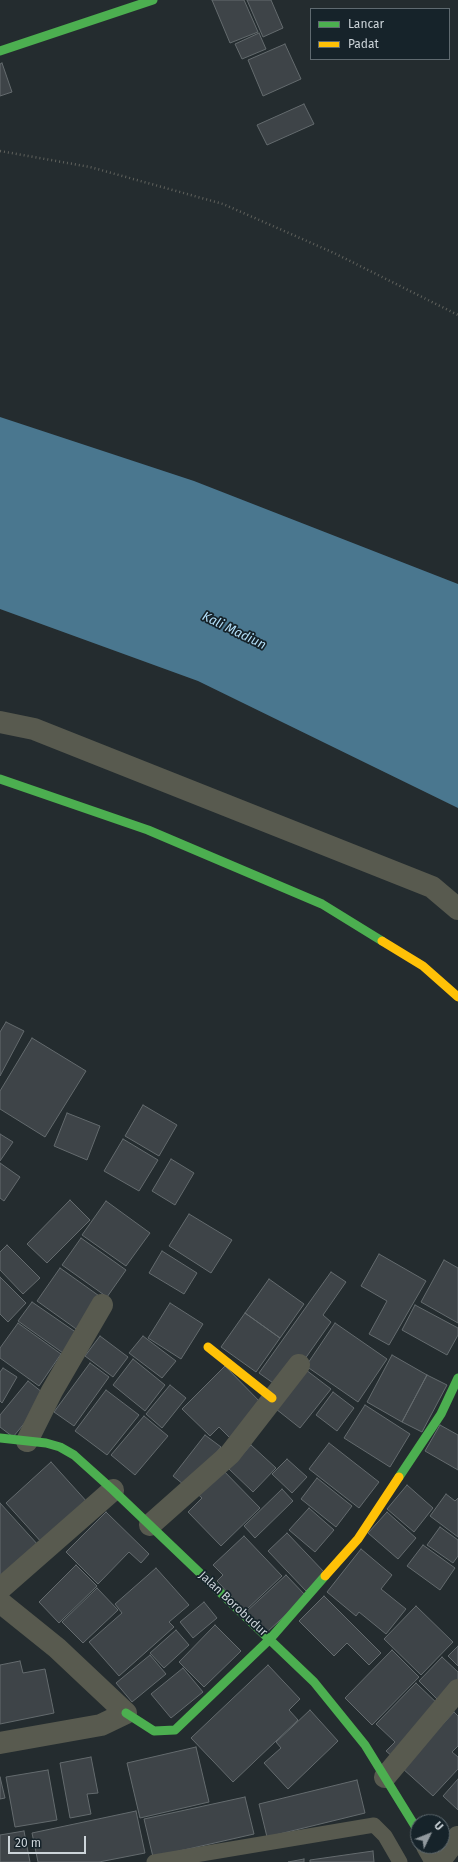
<!DOCTYPE html>
<style>
body{margin:0}
#map{position:relative;width:458px;height:1862px;overflow:hidden;background:#242c2f;font-family:"Fira Sans",sans-serif}
canvas{display:block}
.legend{position:absolute;left:310px;top:8px;width:140px;height:52px;box-sizing:border-box;background:#16232a;border:1px solid #5f6a70;margin:0;padding:5px 7px;list-style:none;font-size:12px;color:#ccd4d9}
.legend li{display:flex;align-items:center;gap:8px;height:20px}
.legend b{width:20px;border:1px solid #5f6a70}
.north{position:absolute;left:410px;top:1814px;width:40px;height:40px;box-sizing:border-box;background:#16232a;border:1px solid #5f6a70;border-radius:50%;rotate:47deg;font-size:11px;font-weight:700;line-height:16px;text-align:center;color:#ccd4d9}
.north::after{content:'';display:block;margin:auto;width:14px;height:18px;background:#91999e;clip-path:polygon(50% 0,100% 100%,50% 72%,0 100%)}
.scale{position:absolute;left:8px;top:1836px;width:78px;height:18px;box-sizing:border-box;border:2px solid #ccd4d9;border-top:0;padding-left:5px;font-size:12px;line-height:14px;white-space:nowrap;color:#ccd4d9;-webkit-text-stroke:3px #16232a;paint-order:stroke}
</style>
<div id="map">
<canvas width="458" height="1862"></canvas>
<ul class="legend">
<li><b style="height:5px;background:#4caf50"></b>Lancar</li>
<li><b style="height:5px;background:#ffc107"></b>Padat</li>
</ul>
<div class="north">U</div>
<div class="scale">20 m</div>
</div>
<script>
const g = document.querySelector('canvas').getContext('2d');
g.lineJoin = 'round';
function fill(path, color) {
  g.fillStyle = color;
  g.fill(path, 'evenodd');
}
function toPath(rows) {
  const path = new Path2D();
  for (const r of rows) {
    path.moveTo(r[0], r[1]);
    for (let i = 2; i < r.length; i += 2) path.lineTo(r[i], r[i + 1]);
  }
  return path;
}
function trace(path, color, width, dash) {
  g.strokeStyle = color;
  g.lineWidth = width;
  g.lineCap = dash ? 'butt' : 'round';
  g.setLineDash(dash || []);
  g.stroke(path);
}
function write(font, color, halo, rows, align = 'center') {
  g.font = font + ' "Fira Sans",sans-serif';
  g.lineWidth = 3.5;
  g.setLineDash([]);
  g.textBaseline = 'middle';
  g.strokeStyle = halo;
  g.fillStyle = color;
  for (const [text, x, y, turn = 0] of rows) {
    g.save();
    g.translate(x, y);
    g.rotate((+turn || 0) * Math.PI / 180);
    g.textAlign = isNaN(turn) ? turn : align;
    if (halo) g.strokeText(text, 0, 0);
    g.fillText(text, 0, 0);
    g.restore();
  }
}
fill(toPath([
 [0,417,194,481,458,584,458,808,198,681,0,609]
]), '#4a778f');
const building = toPath([
 [212,0,244,0,258,32,230,43,212,0],
 [247,0,271,0,283,28,263,37,247,0],
 [259,33,266,49,242,59,235,44,259,33],
 [285,44,301,79,263,96,248,60,285,44],
 [2,63,12,92,0,96,0,64,2,63],
 [304,104,314,124,267,145,257,125,304,104],
 [6,1022,24,1031,0,1076,0,1032,6,1022],
 [32,1038,86,1071,45,1137,0,1109,0,1091,32,1038],
 [143,1105,177,1125,159,1156,125,1136,143,1105],
 [67,1113,100,1126,87,1160,54,1146,67,1113],
 [0,1134,13,1142,0,1161,0,1134],
 [123,1139,158,1160,139,1191,104,1171,123,1139],
 [171,1159,194,1173,175,1205,152,1191,171,1159],
 [0,1163,20,1177,4,1201,0,1198,0,1163],
 [70,1200,90,1220,47,1263,27,1244,70,1200],
 [106,1201,150,1233,126,1266,82,1235,106,1201],
 [189,1214,232,1240,211,1273,169,1246,189,1214],
 [81,1238,126,1270,107,1297,62,1265,81,1238],
 [7,1245,40,1278,23,1294,0,1270,0,1252,7,1245],
 [162,1251,197,1273,184,1294,149,1273,162,1251],
 [379,1254,426,1281,389,1345,369,1334,387,1301,361,1286,379,1254],
 [444,1260,458,1268,458,1323,421,1302,444,1260],
 [60,1268,102,1298,79,1331,37,1301,60,1268],
 [331,1272,346,1282,323,1315,331,1322,283,1390,259,1373,331,1272],
 [0,1277,26,1303,8,1322,0,1314,0,1277],
 [269,1279,304,1304,280,1338,245,1313,269,1279],
 [32,1302,77,1333,63,1353,18,1321,32,1302],
 [170,1303,203,1324,181,1359,148,1338,170,1303],
 [415,1305,458,1328,458,1335,447,1355,402,1330,415,1305],
 [245,1313,280,1338,256,1372,221,1347,245,1313],
 [18,1323,61,1354,39,1386,0,1358,0,1348,18,1323],
 [335,1323,387,1359,358,1402,306,1366,335,1323],
 [100,1336,128,1357,113,1377,85,1356,100,1336],
 [143,1336,176,1361,162,1378,129,1353,143,1336],
 [392,1355,427,1375,402,1422,367,1402,392,1355],
 [133,1359,165,1385,145,1411,113,1385,133,1359],
 [90,1363,109,1377,74,1426,54,1412,90,1363],
 [225,1366,264,1406,231,1439,219,1427,210,1436,182,1409,225,1366],
 [3,1368,17,1377,2,1403,0,1401,0,1372,3,1368],
 [306,1370,331,1389,300,1428,276,1409,306,1370],
 [427,1375,447,1385,422,1432,402,1422,427,1375],
 [28,1381,47,1396,13,1437,0,1427,0,1415,28,1381],
 [170,1385,186,1398,162,1428,146,1414,170,1385],
 [106,1390,139,1415,107,1455,75,1431,106,1390],
 [333,1392,354,1408,337,1431,316,1415,333,1392],
 [365,1405,410,1434,390,1467,344,1438,365,1405],
 [144,1416,168,1436,135,1475,111,1455,144,1416],
 [440,1425,458,1435,458,1470,425,1451,440,1425],
 [205,1435,221,1447,188,1488,173,1476,205,1435],
 [329,1443,379,1482,359,1508,309,1469,329,1443],
 [251,1445,276,1468,253,1492,229,1469,251,1445],
 [287,1459,307,1477,292,1493,272,1474,287,1459],
 [51,1462,88,1503,43,1544,6,1503,51,1462],
 [218,1465,260,1508,221,1546,188,1512,202,1498,193,1490,218,1465],
 [317,1478,352,1506,336,1527,301,1499,317,1478],
 [407,1485,433,1508,414,1532,387,1509,407,1485],
 [282,1489,293,1501,255,1538,244,1526,282,1489],
 [446,1494,455,1501,458,1498,458,1537,430,1516,446,1494],
 [0,1503,39,1546,0,1582,0,1503],
 [309,1508,334,1530,315,1552,289,1530,309,1508],
 [106,1512,149,1554,141,1563,129,1552,98,1584,66,1552,106,1512],
 [387,1512,416,1538,398,1559,368,1533,387,1512],
 [440,1527,458,1540,458,1556,453,1563,427,1545,440,1527],
 [287,1533,325,1573,306,1591,268,1551,287,1533],
 [244,1536,282,1576,245,1611,217,1581,223,1575,213,1565,244,1536],
 [423,1545,455,1568,440,1590,407,1566,423,1545],
 [361,1549,392,1575,381,1589,406,1609,386,1634,359,1612,356,1616,327,1592,361,1549],
 [76,1565,97,1586,59,1623,39,1602,76,1565],
 [156,1568,189,1605,169,1622,174,1627,119,1676,89,1642,122,1613,115,1604,156,1568],
 [286,1575,306,1596,266,1633,246,1612,286,1575],
 [97,1588,118,1610,83,1643,62,1622,97,1588],
 [324,1596,381,1653,369,1665,347,1643,334,1656,299,1621,324,1596],
 [204,1602,217,1618,193,1638,180,1622,204,1602],
 [416,1606,453,1642,421,1675,384,1639,416,1606],
 [215,1625,241,1651,204,1687,179,1662,215,1625],
 [176,1630,189,1645,164,1668,150,1653,176,1630],
 [458,1646,458,1666,448,1656,458,1646],
 [392,1650,419,1677,372,1725,345,1698,392,1650],
 [150,1655,166,1674,132,1702,116,1683,150,1655],
 [442,1657,458,1672,458,1684,440,1702,419,1681,442,1657],
 [20,1661,23,1673,45,1669,54,1713,0,1724,0,1665,20,1661],
 [268,1665,300,1699,289,1710,298,1720,233,1782,191,1738,268,1665],
 [183,1668,203,1692,171,1718,151,1694,183,1668],
 [416,1683,442,1708,393,1757,386,1751,395,1742,376,1724,416,1683],
 [310,1710,338,1741,288,1789,264,1763,281,1748,276,1742,310,1710],
 [454,1712,458,1716,458,1746,452,1752,458,1757,458,1769,433,1796,402,1768,454,1712],
 [196,1747,209,1802,140,1818,127,1763,196,1747],
 [91,1757,98,1793,87,1794,91,1814,70,1818,60,1763,91,1757],
 [48,1770,57,1820,15,1827,6,1777,48,1770],
 [0,1777,5,1798,0,1799,0,1777],
 [458,1779,458,1810,443,1796,458,1779],
 [357,1780,365,1813,267,1837,259,1804,357,1780],
 [245,1797,254,1834,153,1857,144,1819,245,1797],
 [136,1811,145,1853,99,1862,38,1862,32,1833,136,1811],
 [24,1831,30,1862,0,1862,0,1835,24,1831],
 [373,1851,374,1862,310,1862,310,1860,373,1851],
 [304,1859,304,1862,288,1862,304,1859]
]);
fill(building, '#3e4448');
trace(building, '#646b6e', 1);
trace(toPath([
 [0,151,90,167,223,204,334,253,458,315]
]), '#60625d', 2.5, [1, 3]);
trace(toPath([
 [154,1862,374,1825,385,1836,400,1862]
]), '#585a4f', 15);
trace(toPath([
 [0,722,34,729,432,887,458,909],
 [27,1441,52,1391,102,1305],
 [150,1525,230,1454,299,1365],
 [0,1589,113,1490],
 [0,1602,57,1648,126,1713,101,1725,0,1743],
 [385,1777,458,1690],
 [427,1846,436,1862],
 [439,1862,458,1837]
]), '#585a4f', 22);
trace(toPath([
 [0,51,153,0],
 [0,779,148,830,322,904,382,941],
 [0,1438,46,1443,60,1447,74,1455,113,1490,314,1682,365,1745,418,1831],
 [399,1477,441,1414,458,1378],
 [126,1713,154,1731,175,1730,270,1639,325,1576]
]), '#4caf50', 9);
trace(toPath([
 [382,941,423,966,458,997],
 [208,1347,272,1398],
 [325,1576,358,1539,399,1477]
]), '#ffc107', 9);
write('12px', '#ccd4d9', '#16232a', [
 ["Jalan Borobudur",233,1604,43]
]);
write('italic 13px', '#b2def7', '#16232a', [
 ["Kali Madiun",234,631,26]
]);
</script>
